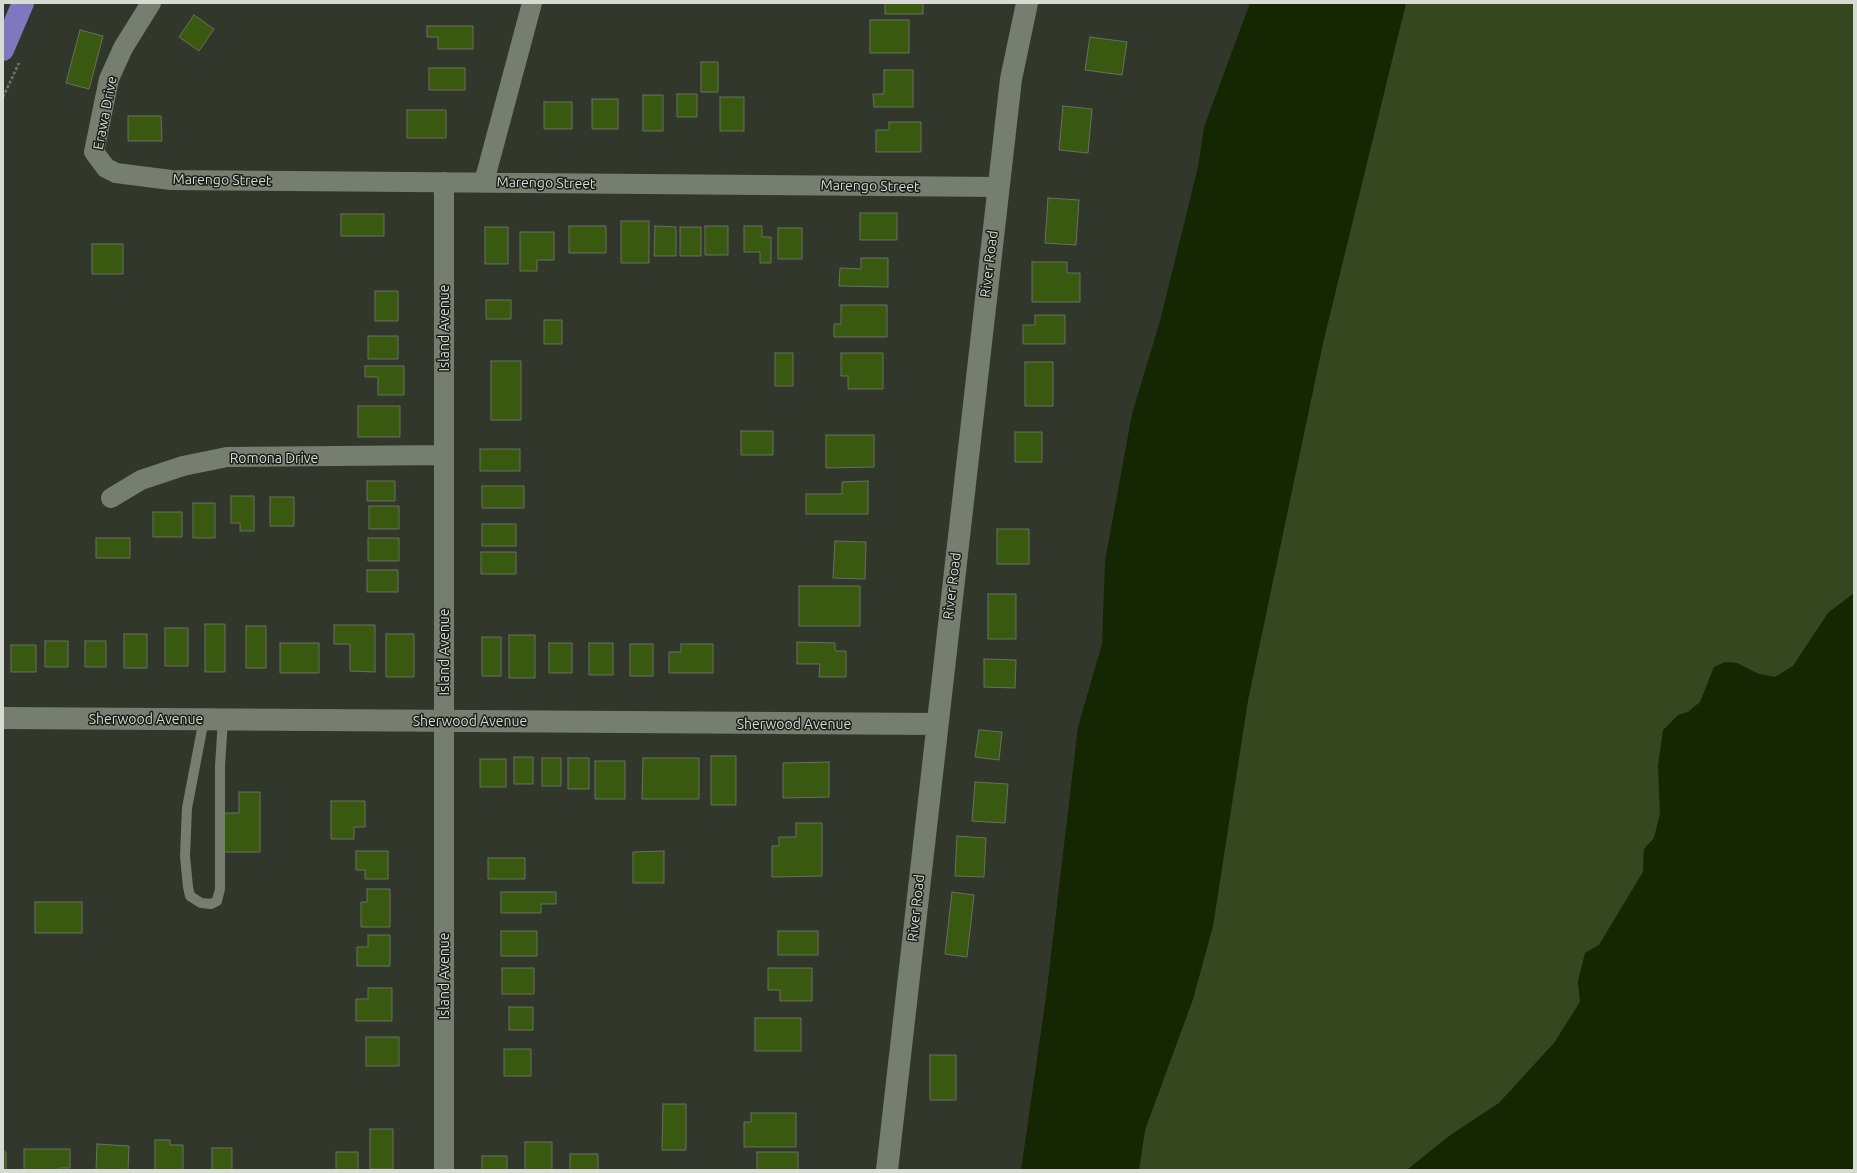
<!DOCTYPE html>
<style>
body{margin:0}
#map{position:relative;width:1857px;height:1173px;overflow:hidden;background:#31382b;font-family:Ubuntu,sans-serif}
canvas{display:block}
.frame{position:absolute;inset:0;border:4px solid #d7dbd3;pointer-events:none}
</style>
<div id="map">
<canvas width="1857" height="1173"></canvas>
<div class="frame"></div>
</div>
<script>
const g = document.querySelector('canvas').getContext('2d');
g.lineJoin = 'round';
function fill(path, color) {
  g.fillStyle = color;
  g.fill(path, 'evenodd');
}
function toPath(rows) {
  const path = new Path2D();
  for (const r of rows) {
    path.moveTo(r[0], r[1]);
    for (let i = 2; i < r.length; i += 2) path.lineTo(r[i], r[i + 1]);
  }
  return path;
}
function trace(path, color, width, dash) {
  g.strokeStyle = color;
  g.lineWidth = width;
  g.lineCap = dash ? 'butt' : 'round';
  g.setLineDash(dash || []);
  g.stroke(path);
}
function write(font, color, halo, rows, align = 'center') {
  g.font = font + ' Ubuntu,sans-serif';
  g.lineWidth = 3;
  g.setLineDash([]);
  g.textBaseline = 'middle';
  g.strokeStyle = halo;
  g.fillStyle = color;
  for (const [text, x, y, turn = 0] of rows) {
    g.save();
    g.translate(x, y);
    g.rotate((+turn || 0) * Math.PI / 180);
    g.textAlign = isNaN(turn) ? turn : align;
    if (halo) g.strokeText(text, 0, 0);
    g.fillText(text, 0, 0);
    g.restore();
  }
}
fill(toPath([
 [1406,3,1854,3,1854,593,1828,613,1793,666,1775,677,1759,674,1737,663,1714,667,1700,702,1688,712,1678,715,1658,765,1660,814,1654,838,1644,849,1643,872,1599,945,1585,953,1578,982,1580,1002,1554,1043,1499,1103,1449,1136,1407,1170,1139,1170,1145,1130,1193,999,1213,926,1248,700,1323,343]
]), '#34471f');
fill(toPath([
 [1250,3,1406,3,1323,343,1248,700,1213,926,1193,999,1145,1130,1139,1170,1021,1170,1046,997,1078,727,1102,644,1105,561,1132,414,1160,321,1198,167,1204,127],
 [1854,593,1854,1170,1407,1170,1449,1136,1499,1103,1554,1043,1580,1002,1578,982,1585,953,1599,945,1643,872,1644,849,1654,838,1660,814,1658,765,1663,730,1678,715,1688,712,1700,702,1714,667,1725,662,1737,663,1759,674,1775,677,1793,666,1828,613]
]), '#152602');
const building = toPath([
 [885,3,923,3,923,14,885,14,885,3],
 [194,15,214,29,199,51,179,37,194,15],
 [870,20,909,20,909,53,870,53,870,20],
 [427,26,473,26,473,49,438,49,438,37,427,37,427,26],
 [80,30,103,36,89,89,66,83,80,30],
 [1090,37,1127,42,1122,75,1085,70,1090,37],
 [701,62,718,62,718,92,701,92,701,62],
 [429,68,465,68,465,90,429,90,429,68],
 [884,70,913,70,913,107,874,107,873,94,884,94,884,70],
 [677,94,697,94,697,117,677,117,677,94],
 [643,95,663,95,663,131,643,131,643,95],
 [720,97,744,97,744,131,720,131,720,97],
 [592,99,618,99,618,129,592,129,592,99],
 [544,102,572,102,572,129,544,129,544,102],
 [1063,106,1092,109,1088,153,1059,150,1063,106],
 [407,110,446,110,446,138,407,138,407,110],
 [128,116,161,116,162,141,128,141,128,116],
 [889,122,921,122,921,152,876,152,876,130,889,130,889,122],
 [1048,198,1079,200,1076,245,1045,243,1048,198],
 [860,213,897,213,897,240,860,240,860,213],
 [341,214,384,214,384,236,341,236,341,214],
 [621,221,649,221,649,263,621,263,621,221],
 [569,226,606,226,606,253,569,253,569,226],
 [655,226,676,227,676,256,654,256,655,226],
 [705,226,728,226,728,255,705,255,705,226],
 [744,226,762,226,762,237,771,237,771,263,760,263,760,252,744,252,744,226],
 [485,227,508,227,508,264,485,264,485,227],
 [680,227,701,227,701,256,680,256,680,227],
 [778,228,802,228,802,259,778,259,778,228],
 [520,232,554,232,554,260,537,260,537,271,520,271,520,232],
 [92,244,123,244,123,274,92,274,92,244],
 [861,258,888,258,888,287,839,286,840,268,861,269,861,258],
 [1032,262,1067,262,1067,273,1080,273,1080,302,1032,302,1032,262],
 [375,291,398,291,398,321,375,321,375,291],
 [486,300,511,300,511,319,486,319,486,300],
 [841,305,887,305,887,337,834,337,834,324,841,324,841,305],
 [1035,315,1065,315,1065,344,1023,344,1023,325,1035,325,1035,315],
 [544,320,562,320,562,344,544,344,544,320],
 [368,336,398,336,398,359,368,359,368,336],
 [775,353,793,353,793,386,775,386,775,353],
 [841,353,883,353,883,389,848,389,848,376,841,376,841,353],
 [491,361,521,361,521,420,491,420,491,361],
 [1025,362,1053,362,1053,406,1025,406,1025,362],
 [365,366,404,366,404,395,378,395,378,377,365,377,365,366],
 [358,406,400,406,400,437,358,437,358,406],
 [741,431,773,431,773,455,741,455,741,431],
 [1015,432,1042,432,1042,462,1015,462,1015,432],
 [826,435,874,435,874,467,826,468,826,435],
 [480,449,520,449,520,471,480,471,480,449],
 [367,481,395,481,395,501,367,501,367,481],
 [868,481,868,514,806,514,806,494,842,494,842,482,868,481],
 [482,486,524,486,524,508,482,508,482,486],
 [231,496,254,496,254,531,240,531,240,523,231,523,231,496],
 [270,497,294,497,294,526,270,526,270,497],
 [193,503,215,503,215,538,193,538,193,503],
 [369,506,399,506,399,529,369,529,369,506],
 [153,512,182,512,182,537,153,537,153,512],
 [482,524,516,524,516,546,482,546,482,524],
 [997,529,1029,529,1029,564,997,564,997,529],
 [96,538,130,538,130,558,96,558,96,538],
 [368,538,399,538,399,561,368,561,368,538],
 [835,541,866,542,865,579,833,578,835,541],
 [481,552,516,552,516,574,481,574,481,552],
 [367,570,398,570,398,592,367,592,367,570],
 [799,586,860,586,860,626,799,626,799,586],
 [988,594,1016,594,1016,639,988,639,988,594],
 [205,624,225,624,225,672,205,672,205,624],
 [334,625,375,625,375,672,350,671,350,644,334,644,334,625],
 [246,626,266,626,266,668,246,668,246,626],
 [165,628,188,628,188,666,165,666,165,628],
 [124,634,147,634,147,668,124,668,124,634],
 [386,634,414,634,414,677,386,677,386,634],
 [509,635,535,635,535,678,509,678,509,635],
 [482,637,501,637,501,676,482,676,482,637],
 [45,641,68,641,68,667,45,667,45,641],
 [85,641,106,641,106,667,85,667,85,641],
 [797,642,835,643,835,651,846,651,846,677,819,677,820,664,797,664,797,642],
 [280,643,319,643,319,673,280,673,280,643],
 [549,643,572,643,572,673,549,673,549,643],
 [589,643,613,643,613,675,589,675,589,643],
 [630,644,653,644,653,676,630,676,630,644],
 [681,644,713,644,713,673,669,673,669,652,681,652,681,644],
 [11,645,36,645,36,672,11,672,11,645],
 [984,659,1016,660,1015,688,984,687,984,659],
 [979,730,1002,732,999,760,975,757,979,730],
 [711,756,736,756,736,805,711,805,711,756],
 [514,757,533,757,533,784,514,784,514,757],
 [542,758,561,758,561,786,542,786,542,758],
 [568,758,589,758,589,789,568,789,568,758],
 [643,758,699,758,699,799,642,799,643,758],
 [480,759,506,759,506,787,480,787,480,759],
 [595,761,625,761,625,799,595,799,595,761],
 [829,762,829,797,783,798,783,763,829,762],
 [975,782,1008,784,1005,823,972,821,975,782],
 [239,792,260,792,260,852,224,852,224,813,239,813,239,792],
 [331,801,365,801,365,827,354,827,354,839,331,839,331,801],
 [796,823,822,823,822,876,772,877,772,846,779,846,779,837,796,837,796,823],
 [957,836,986,838,984,877,955,876,957,836],
 [356,851,388,851,388,879,365,879,365,870,356,870,356,851],
 [664,851,664,883,633,883,633,852,664,851],
 [488,858,525,858,525,879,488,879,488,858],
 [367,889,390,889,390,927,361,927,361,902,367,902,367,889],
 [501,892,556,892,556,904,541,904,541,913,501,913,501,892],
 [952,892,974,895,967,957,945,954,952,892],
 [35,902,82,902,82,933,35,933,35,902],
 [501,931,537,931,537,956,501,956,501,931],
 [778,931,818,931,818,955,778,955,778,931],
 [368,935,390,935,390,966,357,966,357,947,368,947,368,935],
 [502,968,534,968,534,994,502,994,502,968],
 [768,968,812,968,812,1001,780,1001,780,990,768,990,768,968],
 [368,988,392,988,392,1021,356,1021,356,999,368,999,368,988],
 [509,1007,533,1007,533,1030,509,1030,509,1007],
 [755,1018,801,1018,801,1051,755,1051,755,1018],
 [366,1037,399,1037,399,1066,366,1066,366,1037],
 [504,1049,531,1049,531,1076,504,1076,504,1049],
 [930,1055,956,1055,956,1100,930,1100,930,1055],
 [663,1104,686,1104,686,1150,662,1150,663,1104],
 [751,1113,796,1113,796,1147,744,1147,744,1122,751,1122,751,1113],
 [370,1129,393,1129,393,1169,370,1169,370,1129],
 [155,1140,170,1140,170,1145,183,1145,183,1170,155,1170,155,1140],
 [525,1142,552,1142,552,1170,525,1170,525,1142],
 [97,1144,129,1146,128,1170,96,1170,97,1144],
 [212,1148,232,1148,232,1170,212,1170,212,1148],
 [24,1149,70,1149,70,1168,59,1168,59,1170,24,1170,24,1149],
 [3,1152,6,1152,6,1170,3,1170,3,1152],
 [336,1152,358,1152,358,1170,336,1170,336,1152],
 [757,1152,798,1152,798,1170,757,1170,757,1152],
 [570,1154,598,1154,598,1170,570,1170,570,1154],
 [482,1156,507,1156,507,1170,482,1170,482,1156]
]);
fill(building, '#395810');
trace(building, '#687061', 1);
trace(toPath([
 [3,97,19,63]
]), '#6d7368', 2.5, [3, 2]);
trace(toPath([
 [204,719,187,808,185,856,188,887,190,896,201,903,211,904,217,901,220,889,220,766,223,719]
]), '#767f6f', 10);
trace(toPath([
 [151,3,123,48,109,79,94,152,106,168,116,173,171,180,998,187],
 [484,182,532,3],
 [111,498,141,480,183,466,227,457,444,455],
 [444,1170,444,182]
]), '#767f6f', 20);
trace(toPath([
 [3,718,937,724],
 [887,1170,1011,79,1027,3]
]), '#767f6f', 22);
trace(toPath([
 [3,50,23,3]
]), '#7f78be', 22);
write('14px', '#d7dbd3', '#1b1e18', [
 ["Erawa Drive",105,113,-79],
 ["Marengo Street",222,180,1],
 ["Marengo Street",546,183,1],
 ["Marengo Street",870,186,1],
 ["River Road",989,264,-83],
 ["Island Avenue",444,328,-90],
 ["Romona Drive",274,458],
 ["River Road",952,586,-83],
 ["Island Avenue",444,652,-90],
 ["Sherwood Avenue",146,719],
 ["Sherwood Avenue",470,721],
 ["Sherwood Avenue",794,724],
 ["River Road",916,908,-84],
 ["Island Avenue",444,976,-90]
]);
</script>
